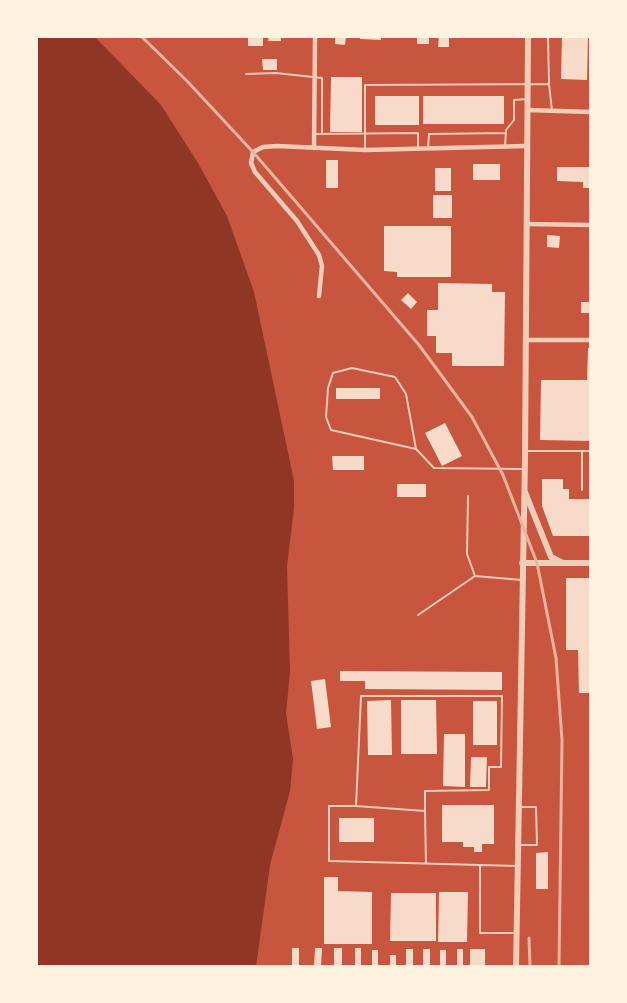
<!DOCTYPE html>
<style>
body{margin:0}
#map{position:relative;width:627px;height:1003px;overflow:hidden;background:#c8553d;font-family:Rubik,sans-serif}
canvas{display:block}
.frame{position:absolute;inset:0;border:38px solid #fff3e0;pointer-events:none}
</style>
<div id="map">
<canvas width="627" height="1003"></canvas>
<div class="frame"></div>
</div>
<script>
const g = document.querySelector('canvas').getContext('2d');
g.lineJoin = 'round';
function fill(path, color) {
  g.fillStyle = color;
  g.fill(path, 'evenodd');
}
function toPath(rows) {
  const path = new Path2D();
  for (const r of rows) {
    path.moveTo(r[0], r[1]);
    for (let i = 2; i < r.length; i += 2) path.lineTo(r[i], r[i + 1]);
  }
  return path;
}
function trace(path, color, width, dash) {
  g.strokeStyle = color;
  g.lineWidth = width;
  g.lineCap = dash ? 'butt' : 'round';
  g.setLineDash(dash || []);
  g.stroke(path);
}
fill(toPath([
 [36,36,94,36,161,105,198,163,227,216,254,292,294,481,294,508,287,566,290,672,286,713,293,759,290,791,270,865,256,967,36,967]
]), '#8f3625');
fill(toPath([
 [248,36,263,36,263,46,248,46],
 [269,36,281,36,281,41,268,41],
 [335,36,346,36,345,45,335,44],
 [360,36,381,36,381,40,360,39],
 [417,36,429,36,429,44,417,44],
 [439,36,449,36,449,47,438,47],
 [562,36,588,36,587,80,561,79],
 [262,59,277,59,277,70,263,70],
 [331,77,362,77,362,132,330,132],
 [375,96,419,96,419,125,375,125],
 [423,96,504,96,504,124,423,124],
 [326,160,338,160,338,188,326,188],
 [473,164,500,164,500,180,473,180],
 [557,167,591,167,591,188,583,188,583,182,557,181],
 [435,168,451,168,451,191,435,191],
 [433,195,452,195,452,218,433,218],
 [384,226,451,226,451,277,397,277,397,272,384,271],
 [547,235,560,236,559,248,547,247],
 [438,283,492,284,492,292,505,292,504,366,452,366,452,353,436,353,436,336,427,336,427,310,438,310],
 [408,293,417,302,411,309,401,300],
 [581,302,591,302,591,313,581,313],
 [588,348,591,348,591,441,540,440,541,380,587,380],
 [336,388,380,388,380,399,336,399],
 [445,423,462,456,442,466,425,433],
 [332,456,364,456,364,470,333,470],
 [542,479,563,479,563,489,569,489,569,499,591,499,591,536,553,536,542,506],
 [397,484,426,484,426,497,397,497],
 [566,578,591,578,591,693,579,693,578,650,566,650],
 [340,671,502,672,502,690,365,689,365,681,340,681],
 [325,679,331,727,317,729,311,681],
 [391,700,392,755,368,755,367,701],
 [401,700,436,700,437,754,401,754],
 [473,701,497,701,497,745,473,745],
 [444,734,465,734,465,787,443,786],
 [471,757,487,757,486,787,470,787],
 [442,805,494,805,494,844,482,844,482,852,474,852,474,847,463,847,463,842,442,842],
 [339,818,374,818,374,842,339,842],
 [548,852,548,889,536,889,536,853],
 [324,877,338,877,338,891,372,892,372,944,324,944],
 [439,892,468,892,467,942,438,942],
 [391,893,436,893,436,941,390,941],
 [292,948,299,948,299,967,292,967],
 [315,948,322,948,321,967,314,967],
 [334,948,342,948,342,967,334,967],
 [355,948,361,948,361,967,355,967],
 [406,949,413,949,413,967,406,967],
 [423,949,430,949,430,967,423,967],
 [457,949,463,949,463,967,457,967],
 [470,949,485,949,485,967,470,967],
 [372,950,378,950,378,967,372,967],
 [440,950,446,950,446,967,440,967],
 [390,955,396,955,396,967,390,967]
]), '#f7dbc8');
trace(toPath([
 [246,74,276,73,322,78,322,134],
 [549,84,552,111],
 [316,134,418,133,418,148],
 [505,147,506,130,514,120,514,100,527,99],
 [428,148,429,134,506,133],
 [365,150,365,85,549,84,548,36],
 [416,449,331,430,326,417,328,388,333,373,352,368,395,377,406,394,416,449,434,468,522,469],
 [525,451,591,451],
 [582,490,582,451],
 [468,496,467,554,475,576],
 [418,615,475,576,522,580],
 [356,806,329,806,329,861,518,866],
 [425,811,425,791,489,790,489,767,501,767,502,696,361,696,356,806,425,811,426,864],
 [518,845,537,845,536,807,521,807],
 [480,865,480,933,516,933]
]), '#f1ccb7', 2);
trace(toPath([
 [527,110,591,112],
 [314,148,315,36],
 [526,224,591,225],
 [319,296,322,266,319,255,297,221,255,172,251,163,253,152,263,147,277,146,365,150,526,146],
 [526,340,591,340]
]), '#f1ccb7', 4.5);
trace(toPath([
 [525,492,551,557,563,563],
 [522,563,591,563],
 [516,967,525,459,528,36]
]), '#f1ccb7', 6);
trace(toPath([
 [141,36,187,81,253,152,419,345,472,417,503,475,537,563,556,658,562,740,559,967],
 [529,938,530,967]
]), '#e9b49f', 3);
</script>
